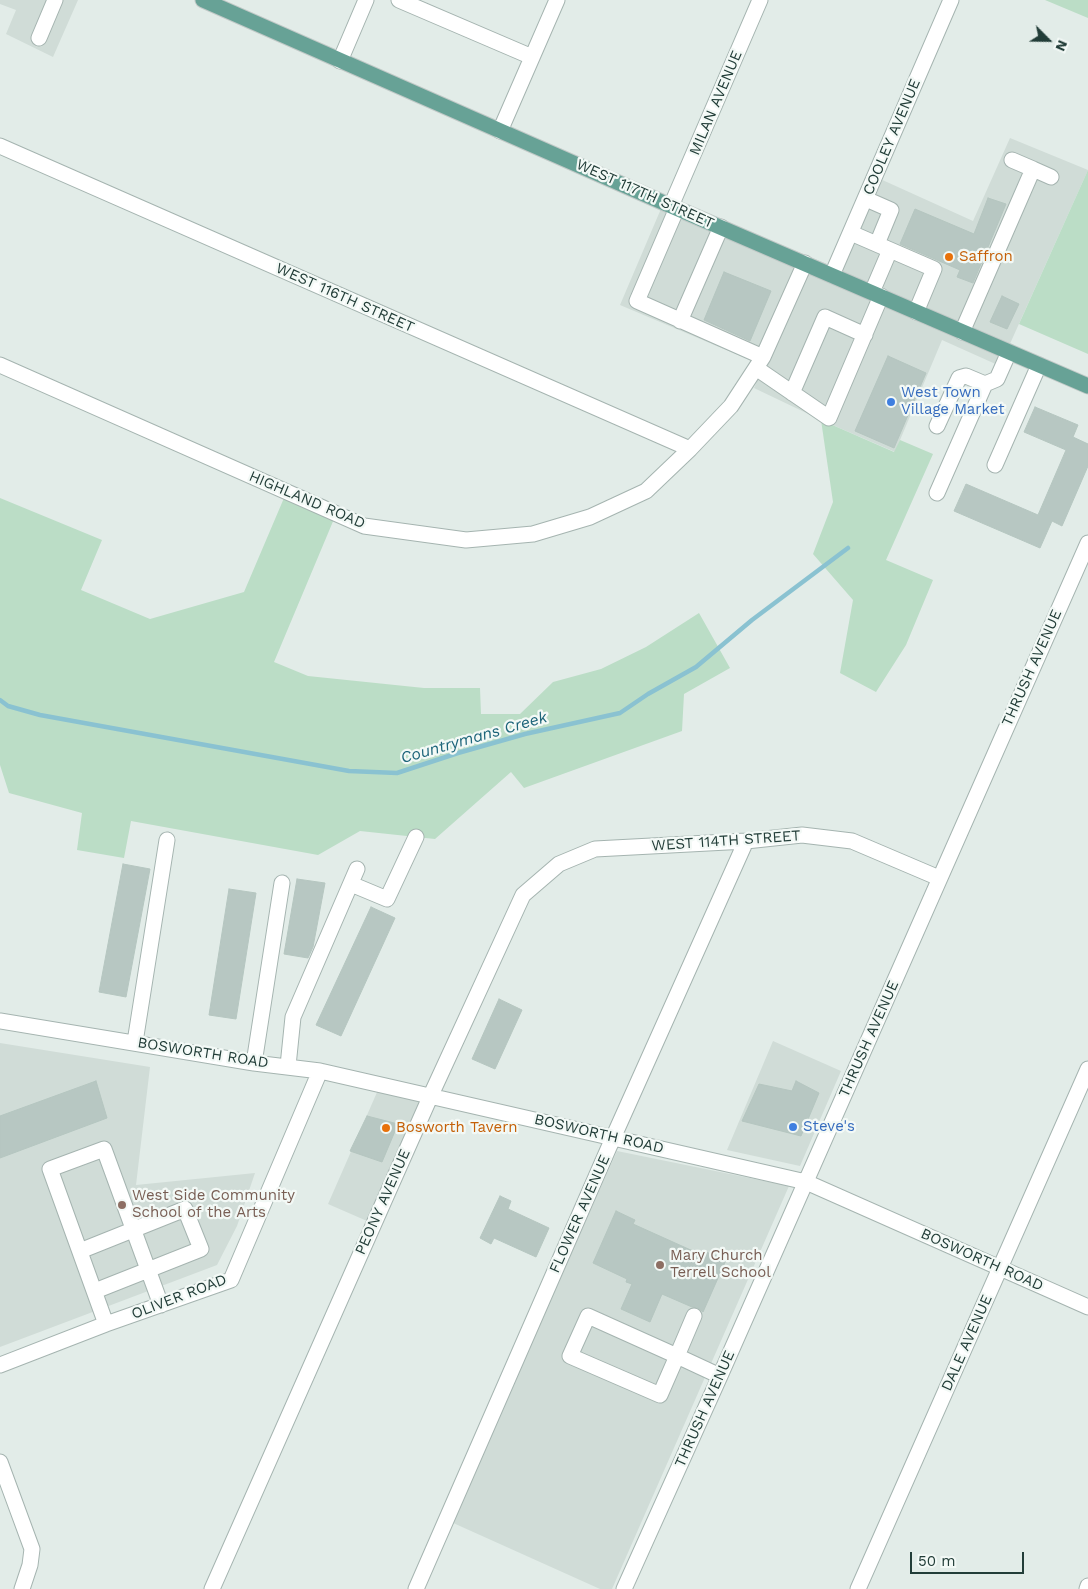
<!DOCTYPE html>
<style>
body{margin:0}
#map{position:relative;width:1088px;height:1589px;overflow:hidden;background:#e2ece8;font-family:"Work Sans",sans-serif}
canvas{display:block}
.north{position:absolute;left:1023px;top:15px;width:50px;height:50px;-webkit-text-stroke:4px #f3f9f6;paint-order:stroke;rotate:113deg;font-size:14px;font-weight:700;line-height:20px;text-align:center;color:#223d38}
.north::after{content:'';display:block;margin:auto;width:18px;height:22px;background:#223d38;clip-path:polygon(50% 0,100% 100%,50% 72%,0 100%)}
.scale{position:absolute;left:910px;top:1552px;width:114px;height:22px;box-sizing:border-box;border:2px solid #223d38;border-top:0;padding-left:6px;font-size:15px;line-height:18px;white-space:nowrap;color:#223d38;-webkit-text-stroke:4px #f3f9f6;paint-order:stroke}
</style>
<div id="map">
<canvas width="1088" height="1589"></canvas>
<div class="north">N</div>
<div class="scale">50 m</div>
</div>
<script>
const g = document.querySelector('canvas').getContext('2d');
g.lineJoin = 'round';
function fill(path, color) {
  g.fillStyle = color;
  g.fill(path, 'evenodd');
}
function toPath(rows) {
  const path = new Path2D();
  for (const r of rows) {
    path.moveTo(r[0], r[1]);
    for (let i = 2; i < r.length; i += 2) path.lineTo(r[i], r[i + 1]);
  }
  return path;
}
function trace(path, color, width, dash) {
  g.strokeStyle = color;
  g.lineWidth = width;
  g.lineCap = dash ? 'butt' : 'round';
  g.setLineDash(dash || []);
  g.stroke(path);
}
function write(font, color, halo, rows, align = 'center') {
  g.font = font + ' "Work Sans",sans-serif';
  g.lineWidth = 4.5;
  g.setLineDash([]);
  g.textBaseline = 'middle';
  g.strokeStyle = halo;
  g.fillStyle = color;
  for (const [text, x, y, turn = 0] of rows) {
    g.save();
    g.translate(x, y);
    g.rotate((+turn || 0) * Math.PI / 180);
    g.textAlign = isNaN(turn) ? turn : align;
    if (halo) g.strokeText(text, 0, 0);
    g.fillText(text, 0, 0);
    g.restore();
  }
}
fill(toPath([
 [0,0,78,0,53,57,6,34,16,10,0,4],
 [1010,138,1088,170,1000,366,942,340,895,452,821,420,754,388,764,366,620,305,666,197,839,269,878,178,973,221],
 [773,1041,841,1071,800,1166,727,1150],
 [0,1043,150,1067,136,1185,255,1173,237,1226,217,1265,0,1347],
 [378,1090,423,1100,367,1221,328,1204],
 [617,1151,789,1186,612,1589,600,1589,451,1522]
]), '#d0dcd7');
fill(toPath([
 [1045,0,1088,0,1088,354,1019,324,1088,170,1088,18],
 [821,420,894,452,900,440,933,454,886,560,933,580,906,645,876,692,840,673,853,600,813,554,833,502],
 [0,498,102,540,81,590,150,619,244,592,284,498,334,519,274,662,308,676,424,688,480,688,481,714,520,714,553,682,601,669,646,647,699,613,730,668,684,694,682,731,524,788,511,772,435,839,360,831,318,855,131,821,124,858,77,850,82,813,9,793,0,765]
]), '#bbddc6');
trace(toPath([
 [0,700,8,706,40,715,349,771,397,773,458,753,525,734,620,713,648,694,696,667,752,620,848,548]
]), '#8ac2d1', 4.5);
const building = toPath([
 [988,198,1006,204,973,283,957,277,960,270,900,244,915,209,974,234,988,198],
 [724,272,771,291,750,341,704,320,724,272],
 [1002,296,1019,304,1007,329,990,322,1002,296],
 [888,356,926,373,894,448,855,431,888,356],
 [1035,407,1078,425,1073,437,1088,444,1088,466,1062,526,1052,521,1040,548,954,511,966,484,1038,515,1066,450,1024,432,1035,407],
 [123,864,150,869,126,997,99,992,123,864],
 [297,879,325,883,313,947,308,958,284,954,297,879],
 [229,889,256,893,236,1019,209,1015,229,889],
 [371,907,395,918,341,1036,316,1025,371,907],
 [499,999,522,1010,495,1069,472,1059,499,999],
 [96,1081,107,1118,0,1158,0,1116,96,1081],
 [796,1081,819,1093,801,1136,742,1121,759,1084,792,1091,796,1081],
 [367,1116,398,1124,382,1162,350,1151,367,1116],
 [500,1196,511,1201,508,1209,549,1228,536,1257,494,1238,491,1244,480,1238,500,1196],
 [616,1211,635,1220,633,1224,704,1256,706,1252,726,1260,703,1312,698,1308,692,1307,662,1294,650,1322,621,1309,632,1284,626,1282,627,1279,593,1263,616,1211]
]);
fill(building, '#b7c7c2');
trace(building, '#b5c6c0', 1);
const minor = toPath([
 [399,0,532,57],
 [39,38,55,0],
 [340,61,366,0],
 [500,131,557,0],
 [0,146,690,449],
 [1033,169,1051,177],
 [866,199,891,210,877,244],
 [671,206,760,0],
 [677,208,637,301,763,357],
 [851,233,934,269,916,312],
 [832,275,951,0],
 [872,292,890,250],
 [680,321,721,227],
 [962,332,1033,169,1012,160],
 [0,365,364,526,466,540,533,534,590,517,646,491,690,449,731,406,763,357,805,263],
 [756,368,829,418,881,296],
 [792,393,825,317,865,335],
 [937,426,959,378,966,376,985,384,997,379,1009,352],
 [995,465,1039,365],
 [937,493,985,384],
 [351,884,387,899,416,837],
 [0,1021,254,1063,320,1071,806,1182,1088,1307],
 [135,1042,167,840],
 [254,1063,282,883],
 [288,1066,293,1017,357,869],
 [80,1251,185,1209,201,1249,95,1291],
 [694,1316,677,1356,660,1395,570,1356,588,1316,677,1356,720,1376],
 [106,1324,50,1169,104,1149,161,1305],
 [0,1365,106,1324,231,1280,320,1071],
 [0,1462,32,1549,30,1565,22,1589],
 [212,1589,431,1095,523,895,559,864,595,849,746,841,802,835,852,841,939,878],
 [416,1589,613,1138,746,841],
 [624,1589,720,1376,1088,543],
 [858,1589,1088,1069],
 [1087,1589,1088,1586]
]);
const major = toPath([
 [203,0,671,206,1088,386]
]);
trace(minor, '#a5b4b0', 17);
trace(major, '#c1c9c7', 17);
trace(minor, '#fff', 15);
trace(major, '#67a296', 15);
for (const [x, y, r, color] of [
 [949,257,5,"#e8710a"],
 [891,402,5,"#3f7fe0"],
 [793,1127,5,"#3f7fe0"],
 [386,1128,5,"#e8710a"],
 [122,1205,5,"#8d6e63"],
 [660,1265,5,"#8d6e63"]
]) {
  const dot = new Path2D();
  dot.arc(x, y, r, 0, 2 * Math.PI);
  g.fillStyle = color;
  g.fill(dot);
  trace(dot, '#f3f9f6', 2);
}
write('15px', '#223d38', '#f3f9f6', [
 ["MILAN AVENUE",716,103,-67],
 ["COOLEY AVENUE",892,137,-67],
 ["WEST 117TH STREET",645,194,24],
 ["WEST 116TH STREET",345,298,24],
 ["HIGHLAND ROAD",307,500,23],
 ["THRUSH AVENUE",1032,668,-66],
 ["WEST 114TH STREET",726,841,-4],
 ["THRUSH AVENUE",869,1039,-66],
 ["BOSWORTH ROAD",203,1053,9],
 ["BOSWORTH ROAD",599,1134,13],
 ["PEONY AVENUE",383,1202,-66],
 ["FLOWER AVENUE",580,1214,-66],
 ["BOSWORTH ROAD",982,1260,24],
 ["OLIVER ROAD",179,1297,-21],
 ["DALE AVENUE",967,1343,-66],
 ["THRUSH AVENUE",705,1409,-66]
]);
write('15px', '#c56008', '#f3f9f6', [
 ["Saffron",959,257],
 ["Bosworth Tavern",396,1128]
], 'left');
write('15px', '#366cbe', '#f3f9f6', [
 ["West Town",901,393],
 ["Village Market",901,410],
 ["Steve's",803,1127]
], 'left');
write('15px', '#785e54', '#f3f9f6', [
 ["West Side Community",132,1196],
 ["School of the Arts",132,1213],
 ["Mary Church",670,1256],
 ["Terrell School",670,1273]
], 'left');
write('italic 16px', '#1c6479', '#f3f9f6', [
 ["Countrymans Creek",474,738,-16]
]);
</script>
